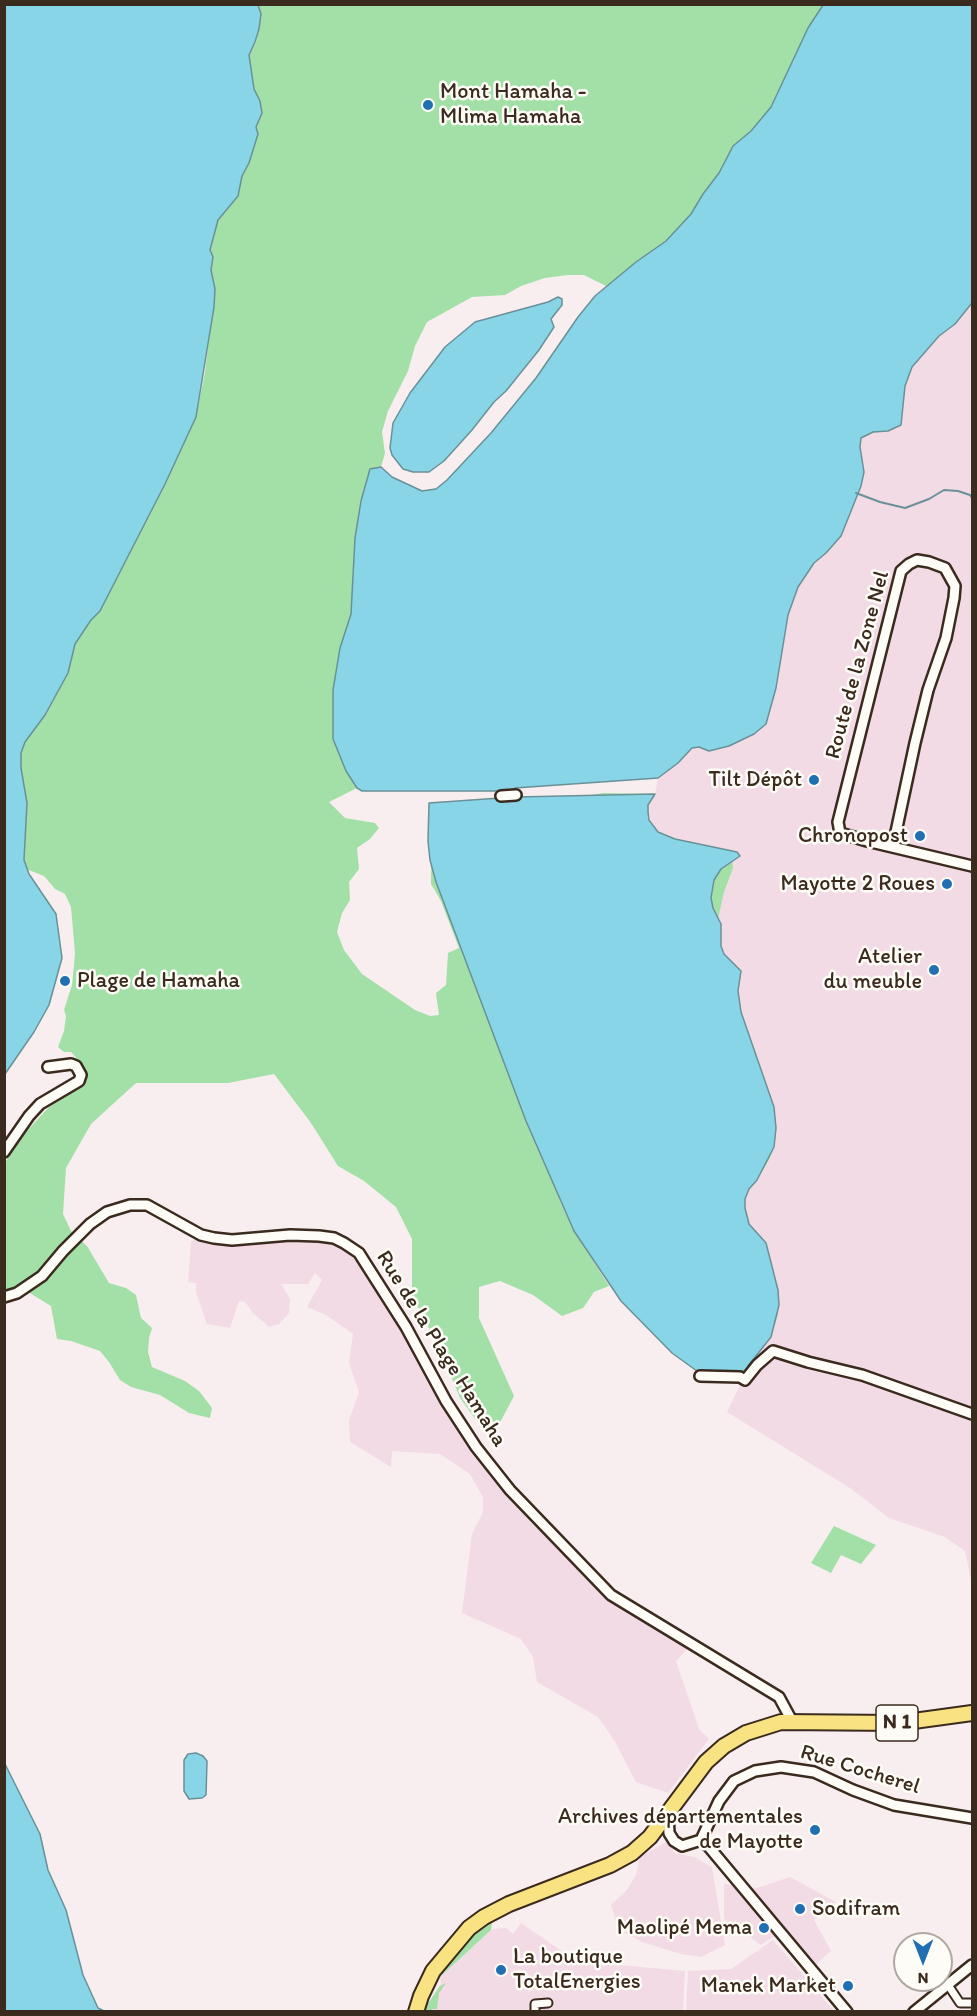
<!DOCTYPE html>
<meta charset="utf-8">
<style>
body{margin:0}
#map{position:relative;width:977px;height:2016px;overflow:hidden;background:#f8edef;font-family:Itim,sans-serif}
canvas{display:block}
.frame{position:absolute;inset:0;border:6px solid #3b2a1e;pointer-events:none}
.north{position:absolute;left:893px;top:1932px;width:60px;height:60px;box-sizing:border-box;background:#fdfcf7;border:2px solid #afa8a0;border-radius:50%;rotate:180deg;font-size:16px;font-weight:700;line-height:24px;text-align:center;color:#3b2a1e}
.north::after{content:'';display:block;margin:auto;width:21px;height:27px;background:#1f6fb2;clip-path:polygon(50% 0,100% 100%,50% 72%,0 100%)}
</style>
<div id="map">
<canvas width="977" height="2016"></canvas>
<div class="frame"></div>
<div class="north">N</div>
</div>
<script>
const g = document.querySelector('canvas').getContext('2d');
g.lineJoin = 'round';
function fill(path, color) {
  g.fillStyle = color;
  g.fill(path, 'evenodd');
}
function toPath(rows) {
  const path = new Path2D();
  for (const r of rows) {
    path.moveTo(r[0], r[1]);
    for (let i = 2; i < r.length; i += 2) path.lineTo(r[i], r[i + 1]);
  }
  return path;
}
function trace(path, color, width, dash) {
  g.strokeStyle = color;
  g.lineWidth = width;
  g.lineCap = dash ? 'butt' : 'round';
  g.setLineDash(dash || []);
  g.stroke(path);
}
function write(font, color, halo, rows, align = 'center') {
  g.font = font + ' Itim,sans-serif';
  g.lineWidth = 5;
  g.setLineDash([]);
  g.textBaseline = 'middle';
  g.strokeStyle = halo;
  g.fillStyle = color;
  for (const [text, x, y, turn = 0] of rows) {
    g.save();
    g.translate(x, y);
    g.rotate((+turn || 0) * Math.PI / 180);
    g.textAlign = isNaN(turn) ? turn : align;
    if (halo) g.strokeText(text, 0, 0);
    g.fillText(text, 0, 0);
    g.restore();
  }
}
fill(toPath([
 [972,303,972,1580,971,1580,965,1551,945,1537,889,1518,850,1488,727,1412,745,1375,747,1366,771,1337,778,1315,778,1290,766,1243,749,1224,745,1208,745,1199,749,1189,757,1180,774,1147,776,1128,774,1107,741,1012,738,991,741,971,724,954,721,946,721,923,717,915,722,869,740,856,664,836,654,827,648,812,648,805,655,794,658,778,666,773,692,748,699,747,709,751,729,746,754,734,766,724,776,688,788,615,798,587,814,563,826,553,841,536,861,486,864,472,860,447,861,438,873,432,879,432,901,425,905,386,912,367,939,336],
 [201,1235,214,1238,319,1236,359,1253,476,1447,611,1595,691,1645,676,1661,699,1729,709,1739,668,1793,636,1782,614,1740,598,1717,537,1682,533,1657,521,1639,462,1613,472,1534,483,1512,483,1497,470,1474,440,1454,392,1451,391,1467,350,1442,349,1420,359,1392,349,1363,353,1334,326,1315,307,1307,322,1280,315,1273,308,1284,281,1284,290,1299,289,1313,279,1324,269,1327,253,1313,245,1302,239,1301,230,1328,207,1324,196,1292,196,1283,188,1282,191,1242],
 [666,1842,675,1853,694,1857,712,1867,725,1945,701,1957,681,1954,642,1942,619,1930,611,1905,627,1890,636,1875,640,1857],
 [790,1877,836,1902,814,1920,831,1951,814,1966,793,1938,773,1937,761,1945,724,1919,724,1884,757,1888],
 [521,1923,576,1961,685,1971,683,2011,422,2012,441,1983,440,1977,492,1929,506,1928,513,1934],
 [773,1940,834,2011,686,2011,688,1971,731,1969]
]), '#f2dbe5');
fill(toPath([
 [258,5,893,5,333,690,333,739,346,771,357,788,329,802,345,818,375,823,379,828,370,839,357,848,359,869,349,882,350,900,342,913,337,932,344,950,362,974,415,1010,430,1016,439,1015,436,993,446,985,448,953,459,948,441,901,431,884,432,807,573,798,603,793,655,794,648,805,649,820,654,827,650,832,732,858,733,868,724,892,712,945,729,975,741,971,738,991,741,1012,774,1107,776,1128,774,1147,770,1158,757,1180,749,1189,745,1199,745,1208,749,1224,766,1243,778,1290,778,1315,771,1337,748,1366,745,1375,559,1199,574,1231,609,1286,594,1292,583,1308,562,1316,533,1295,500,1281,479,1287,479,1318,514,1396,497,1428,476,1420,460,1398,439,1347,412,1296,412,1239,396,1207,364,1181,338,1166,311,1123,274,1074,228,1083,136,1083,91,1124,66,1168,63,1214,71,1231,87,1246,109,1283,126,1288,136,1295,141,1318,152,1328,149,1338,148,1352,152,1367,185,1381,199,1391,212,1408,210,1418,189,1413,160,1395,131,1387,120,1380,109,1362,100,1351,71,1341,57,1339,51,1306,20,1287,5,1291,4,1164,25,1133,49,1107,84,1085,87,1076,81,1063,71,1052,64,1052,58,1047,64,1031,66,1016,64,1010,72,985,74,965,75,953,71,907,65,894,55,889,44,876,26,869,24,860,27,803,21,768,21,753,25,742,45,715,68,673,75,644,91,620,100,611,165,484,196,417,205,372,215,290,211,270,213,257,210,250,218,220,238,196,242,176,249,163,256,127,262,113,260,101,254,89,249,55,256,42,259,29,261,14],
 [568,275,584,275,606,286,578,317,536,378,491,433,447,480,437,488,422,491,392,477,381,467,385,453,382,432,388,411,408,371,415,346,427,322,472,297,505,295,521,286,545,278],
 [834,1526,876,1545,861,1564,841,1555,831,1573,811,1563],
 [492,1922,491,1930,440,1977,450,1959,469,1938],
 [446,1983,439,1993,437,2009,432,2009,432,2011,423,2011,440,1986]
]), '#a3e0a7');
const water = toPath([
 [5,4,258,5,261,14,259,29,255,42,249,55,254,89,260,101,262,113,256,127,258,134,249,163,242,176,238,196,218,220,210,250,213,257,211,270,215,289,214,307,196,417,165,484,100,611,91,620,75,644,68,673,45,715,25,742,21,753,21,768,27,803,24,860,29,874,56,914,62,958,49,1005,34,1032,5,1074,5,4],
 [823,5,972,5,972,303,955,324,939,336,912,367,905,386,901,425,888,431,873,432,861,438,860,447,864,472,861,486,841,536,826,553,814,563,798,587,788,615,776,688,766,724,754,734,729,746,709,751,699,747,692,748,678,763,658,778,515,788,512,791,516,797,655,794,648,805,648,812,649,820,658,832,675,839,737,852,740,856,721,869,714,880,711,898,713,908,721,924,721,946,724,954,741,971,738,991,741,1012,774,1107,776,1128,774,1147,757,1180,749,1189,745,1199,745,1208,749,1224,766,1243,778,1290,779,1305,771,1337,748,1366,745,1375,701,1374,672,1353,621,1301,574,1231,526,1121,436,882,430,860,428,841,429,803,500,798,505,791,362,791,357,788,346,771,333,739,333,690,340,648,351,614,355,538,361,501,370,469,381,467,392,477,422,491,436,489,447,480,491,433,536,378,578,317,595,296,636,262,666,241,691,214,703,194,719,173,733,146,751,131,771,107,808,28,823,5],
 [558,297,562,299,562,305,551,319,554,327,539,350,506,391,494,402,472,430,444,461,429,472,413,472,403,469,392,455,390,448,393,423,410,393,445,347,475,322,548,302,558,297],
 [196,1753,203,1756,207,1761,206,1795,202,1798,189,1799,184,1791,184,1760,188,1754,196,1753],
 [4,1762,40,1834,48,1870,66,1910,83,1975,98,2008,104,2011,5,2011,4,1762]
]);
fill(water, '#88d5e8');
trace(water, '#699197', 1.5);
trace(toPath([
 [856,493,880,502,905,508,929,499,944,490,958,491,970,495,972,498]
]), '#699197', 2);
const pedestrian = toPath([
 [948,1985,960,2003,972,2003],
 [535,2012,535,2004,548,2003]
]);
const minor = toPath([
 [501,796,516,795],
 [893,846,915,743,928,690,946,638,954,598,955,586,945,568,929,562,917,560,909,564,901,571,838,822,840,833,867,841,972,866],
 [4,1152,29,1116,40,1104,79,1081,81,1075,76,1066,71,1064,48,1067],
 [4,1297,17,1293,42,1276,63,1251,90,1224,107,1212,130,1205,147,1205,201,1235,214,1238,232,1240,290,1235,319,1236,334,1238,344,1243,359,1253,364,1261,406,1327,446,1401,476,1447,510,1490,611,1595,779,1697,792,1721],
 [700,1376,740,1377,745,1380,757,1365,773,1351,808,1362,862,1375,972,1414],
 [668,1814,669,1833,674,1841,682,1846,701,1840,709,1847,847,2012],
 [701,1840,719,1801,734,1781,755,1771,781,1767,814,1772,853,1790,894,1805,972,1818],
 [914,2012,972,1965]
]);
const primary = toPath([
 [416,2012,421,1996,433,1971,469,1928,484,1917,509,1904,610,1865,632,1853,650,1837,706,1762,724,1746,746,1733,781,1722,899,1723,972,1713]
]);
trace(pedestrian, '#3b2a1e', 11);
trace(minor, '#3b2a1e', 14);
trace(primary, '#3b2a1e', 18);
trace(pedestrian, '#fdfcf7', 7);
trace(minor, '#fdfcf7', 9);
trace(primary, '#f8e281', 14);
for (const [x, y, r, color] of [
 [428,105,6,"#1f6fb2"],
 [814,780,6,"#1f6fb2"],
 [920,836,6,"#1f6fb2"],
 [947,884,6,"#1f6fb2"],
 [934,970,6,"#1f6fb2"],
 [65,981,6,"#1f6fb2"],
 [815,1830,6,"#1f6fb2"],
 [800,1909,6,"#1f6fb2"],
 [764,1928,6,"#1f6fb2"],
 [501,1970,6,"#1f6fb2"],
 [848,1986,6,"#1f6fb2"]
]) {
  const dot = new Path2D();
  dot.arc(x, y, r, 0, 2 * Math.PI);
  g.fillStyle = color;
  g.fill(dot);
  trace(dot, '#fdfcf7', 2);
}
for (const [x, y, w] of [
 [897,1723,42]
]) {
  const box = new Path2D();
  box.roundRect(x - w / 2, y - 18, w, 36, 4.5);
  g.fillStyle = '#fdfcf7';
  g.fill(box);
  trace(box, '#3b2a1e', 1.5);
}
write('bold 21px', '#3b2a1e', null, [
 ["N 1",897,1723]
]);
write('22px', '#3b2a1e', '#fdfcf7', [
 ["Mont Hamaha -",440,92,"left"],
 ["Mlima Hamaha",440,117,"left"],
 ["Tilt Dépôt",802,780],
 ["Chronopost",908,836],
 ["Mayotte 2 Roues",935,884],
 ["Atelier",922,957],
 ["du meuble",922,982],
 ["Plage de Hamaha",77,981,"left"],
 ["Archives départementales",803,1817],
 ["de Mayotte",803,1842],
 ["Sodifram",812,1909,"left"],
 ["Maolipé Mema",752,1928],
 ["La boutique",513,1957,"left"],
 ["TotalEnergies",513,1982,"left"],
 ["Manek Market",836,1986]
], 'right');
write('22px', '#3b2a1e', '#fdfcf7', [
 ["Route de la Zone Nel",858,665,-75],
 ["Rue de la Plage Hamaha",441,1349,58],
 ["Rue Cocherel",860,1770,17]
]);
</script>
